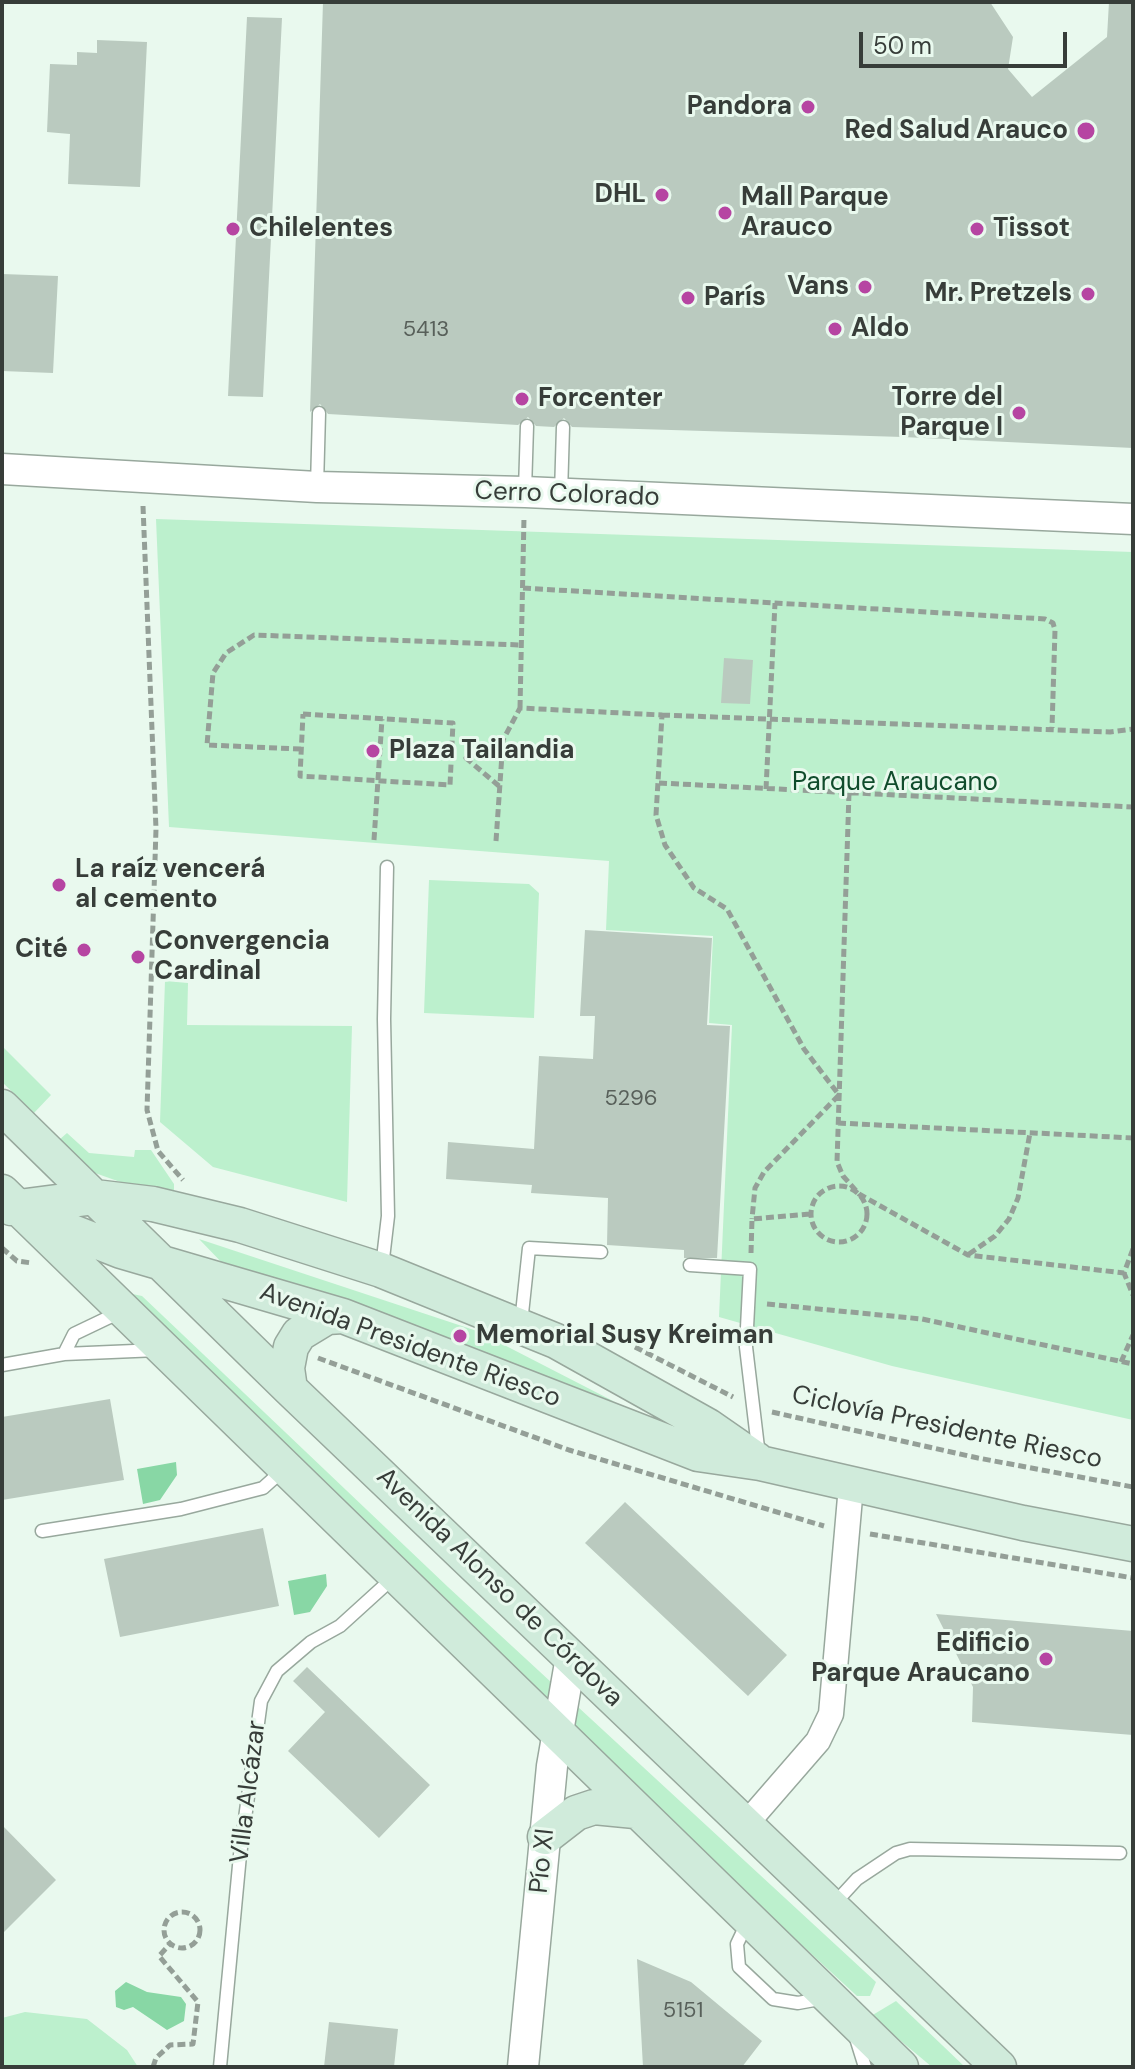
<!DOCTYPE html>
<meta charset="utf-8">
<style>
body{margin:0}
#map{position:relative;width:1135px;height:2069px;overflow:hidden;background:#e9f9ee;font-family:"DM Sans",sans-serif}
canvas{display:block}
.frame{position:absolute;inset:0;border:4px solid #373d39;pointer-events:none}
.scale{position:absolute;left:859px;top:32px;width:208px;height:36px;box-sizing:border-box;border:4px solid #373d39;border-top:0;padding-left:10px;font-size:24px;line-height:28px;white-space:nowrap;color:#373d39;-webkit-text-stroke:6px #e9f9ee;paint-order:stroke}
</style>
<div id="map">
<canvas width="1135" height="2069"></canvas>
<div class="frame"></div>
<div class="scale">50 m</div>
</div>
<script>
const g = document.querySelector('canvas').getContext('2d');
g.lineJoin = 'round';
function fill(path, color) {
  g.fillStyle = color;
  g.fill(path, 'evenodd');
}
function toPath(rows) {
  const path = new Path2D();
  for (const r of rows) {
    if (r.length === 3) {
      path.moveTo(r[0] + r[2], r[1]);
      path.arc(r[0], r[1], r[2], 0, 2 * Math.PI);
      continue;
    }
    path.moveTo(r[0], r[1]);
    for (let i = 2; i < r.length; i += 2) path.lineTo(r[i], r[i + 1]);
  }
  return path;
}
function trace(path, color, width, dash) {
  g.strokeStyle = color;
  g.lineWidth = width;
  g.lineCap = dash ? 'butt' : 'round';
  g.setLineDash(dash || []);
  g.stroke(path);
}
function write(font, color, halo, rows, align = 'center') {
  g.font = font + ' "DM Sans",sans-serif';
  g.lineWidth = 6;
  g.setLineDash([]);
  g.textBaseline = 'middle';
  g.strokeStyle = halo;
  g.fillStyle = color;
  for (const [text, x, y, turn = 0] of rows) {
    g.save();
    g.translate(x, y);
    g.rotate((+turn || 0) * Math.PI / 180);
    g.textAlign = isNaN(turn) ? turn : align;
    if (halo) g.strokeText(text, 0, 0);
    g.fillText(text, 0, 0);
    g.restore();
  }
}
fill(toPath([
 [156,519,1133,552,1133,1420,892,1366,719,1317,732,1025,709,1023,713,936,606,930,609,861,169,827],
 [429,880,529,884,539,893,534,1018,424,1013],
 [165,981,188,983,187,1025,352,1026,347,1202,213,1167,160,1122],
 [2,1046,51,1095,34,1113,2,1082],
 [67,1133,89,1153,134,1157,135,1150,151,1150,174,1184,174,1192,126,1184,95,1173,59,1140],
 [199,1239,477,1331,615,1402,532,1377,227,1268],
 [128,1293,142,1296,448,1587,876,1982,870,1996,857,1996,780,1925,713,1871],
 [896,2001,965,2067,932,2067,871,2016],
 [25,2012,87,2019,127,2050,138,2067,2,2067,2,2018]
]), '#bcf0cd');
fill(toPath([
 [176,1462,177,1475,160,1500,143,1504,137,1469],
 [326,1574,327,1586,310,1612,294,1615,288,1581],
 [126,1982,147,1992,181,1997,186,2004,184,2021,167,2030,133,2007,124,2010,116,2007,115,1991]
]), '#88d7a5');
fill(toPath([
 [323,2,990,2,1013,37,1008,69,1032,97,1107,37,1109,2,1133,2,1133,448,903,437,572,427,564,418,554,427,536,426,528,417,518,425,328,414,320,404,310,412],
 [247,17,282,18,263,397,228,396],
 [97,40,147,42,140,187,68,184,70,134,47,132,50,64,77,65,77,52,97,53],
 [2,274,58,276,53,373,2,371],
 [724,658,753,660,750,704,721,703],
 [585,930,712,938,707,1025,730,1026,717,1258,684,1258,684,1250,607,1245,608,1198,531,1193,532,1185,446,1179,448,1142,534,1149,539,1056,593,1059,595,1016,580,1016],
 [110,1399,124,1480,2,1500,2,1417],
 [625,1502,787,1655,748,1696,585,1543],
 [263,1528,279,1606,120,1637,104,1559],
 [936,1614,1133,1631,1133,1735,972,1722,973,1687],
 [307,1667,430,1785,379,1838,288,1751,325,1712,293,1681],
 [2,1825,56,1880,2,1934],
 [637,1959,691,1982,762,2041,742,2067,643,2067],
 [329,2022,398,2029,394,2067,324,2067]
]), '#bacabf');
const service = toPath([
 [317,486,319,413],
 [525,490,527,426],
 [561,494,563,427],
 [690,1265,750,1269,746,1347,759,1456],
 [382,1267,388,1216,384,1019,387,867],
 [521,1323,529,1248,601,1252],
 [64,1354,74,1334,120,1312],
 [2,1365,64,1354,158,1350],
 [42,1531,181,1509,263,1488,283,1470],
 [834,1904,857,1879,896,1853,910,1849,1120,1853],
 [747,1923,737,1944,739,1967,773,1999,798,2003,825,1998],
 [855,2035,865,2067],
 [220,2067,240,1855,261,1701,277,1671,311,1642,340,1626,394,1577]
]);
const minor = toPath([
 [746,1824,818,1741,831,1714,851,1486]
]);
const tertiary = toPath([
 [2,469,317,487,525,492,1133,519],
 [523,2067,552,1766,571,1657]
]);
const secondary = toPath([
 [2,1107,290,1389,999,2067],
 [2,1192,901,2067],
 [11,1208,95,1197,153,1204,240,1225,381,1270,556,1341,708,1426,757,1460],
 [42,1220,121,1251,343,1316,698,1454,760,1463,1023,1523,1133,1544],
 [290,1389,287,1368,291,1347,299,1334,327,1317,343,1316],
 [545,1837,576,1813,594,1807,635,1811]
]);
trace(service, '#98a89d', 15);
trace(minor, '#98a89d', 27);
trace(tertiary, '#98a89d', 33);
trace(secondary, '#98a89d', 37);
trace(toPath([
 [143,506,156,829,147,1110,158,1151,183,1180],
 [523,588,1045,619,1053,623,1055,630,1052,728],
 [520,708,524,517],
 [303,714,453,723,450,785,300,776,303,714],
 [662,715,1110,732,1133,729],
 [301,749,207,745,213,673,226,653,254,635,521,645],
 [659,783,1133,807],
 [499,786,466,758,503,740],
 [766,789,775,603],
 [849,793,837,1162,843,1176,859,1194,968,1255,1124,1273],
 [374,840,382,719],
 [496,841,503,740,520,708,662,715,656,815,665,845,694,888,727,909,804,1049,839,1095,764,1172,755,1188,752,1219],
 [838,1123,1133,1138],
 [839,1214,28],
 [2,1248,17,1261,32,1263],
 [1133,1249,1124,1273,1133,1295],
 [751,1253,752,1219,810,1214],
 [969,1254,995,1236,1009,1219,1018,1198,1030,1133],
 [767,1304,922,1319,1133,1364],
 [635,1347,733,1397],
 [318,1358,569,1450,824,1526],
 [1121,1362,1133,1335],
 [772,1412,978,1458,1133,1487],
 [870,1534,1133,1578],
 [182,1930,18],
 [153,2067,156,2058,170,2045,193,2044,198,2002,159,1956,170,1944]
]), '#949f97', 5, [8, 4]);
trace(service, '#fff', 12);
trace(minor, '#fff', 24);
trace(tertiary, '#fff', 30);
trace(secondary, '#d0ebdb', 34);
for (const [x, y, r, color] of [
 [808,107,8,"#b645a2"],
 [1086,131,10,"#b645a2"],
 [662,195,8,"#b645a2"],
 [725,213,8,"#b645a2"],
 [233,229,8,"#b645a2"],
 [977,229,8,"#b645a2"],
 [865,287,8,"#b645a2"],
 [1088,294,8,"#b645a2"],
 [688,298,8,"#b645a2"],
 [835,329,8,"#b645a2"],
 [522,399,8,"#b645a2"],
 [1019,413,8,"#b645a2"],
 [373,751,8,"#b645a2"],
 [59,885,8,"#b645a2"],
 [84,950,8,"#b645a2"],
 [138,957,8,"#b645a2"],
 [460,1336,8,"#b645a2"],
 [1046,1659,8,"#b645a2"]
]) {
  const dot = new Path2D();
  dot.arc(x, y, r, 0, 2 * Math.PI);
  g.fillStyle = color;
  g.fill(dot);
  trace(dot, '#e9f9ee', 3);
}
write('22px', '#58605a', null, [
 ["5413",426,330],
 ["5296",631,1099],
 ["5151",683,2011]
]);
write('bold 26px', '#373d39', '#e9f9ee', [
 ["Pandora",792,107,"right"],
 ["Red Salud Arauco",1068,131,"right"],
 ["DHL",646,195,"right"],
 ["Mall Parque",741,198],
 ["Arauco",741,228],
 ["Chilelentes",249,229],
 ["Tissot",993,229],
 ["Vans",849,287,"right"],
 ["Mr. Pretzels",1072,294,"right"],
 ["París",704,298],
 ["Aldo",851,329],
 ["Torre del",1003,398,"right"],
 ["Parque I",1003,428,"right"],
 ["Forcenter",538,399],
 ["Plaza Tailandia",389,751],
 ["La raíz vencerá",75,870],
 ["al cemento",75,900],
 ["Convergencia",154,942],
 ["Cardinal",154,972],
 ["Cité",68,950,"right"],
 ["Memorial Susy Kreiman",476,1336],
 ["Edificio",1030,1644,"right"],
 ["Parque Araucano",1030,1674,"right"]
], 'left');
write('26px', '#373d39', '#e9f9ee', [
 ["Cerro Colorado",567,495,2],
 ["Avenida Presidente Riesco",410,1346,20],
 ["Ciclovía Presidente Riesco",947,1428,12],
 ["Avenida Alonso de Córdova",499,1588,44],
 ["Villa Alcázar",249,1792,-83],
 ["Pío XI",543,1861,-84]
]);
write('26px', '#104c2c', '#e9f9ee', [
 ["Parque Araucano",895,783]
]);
</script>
